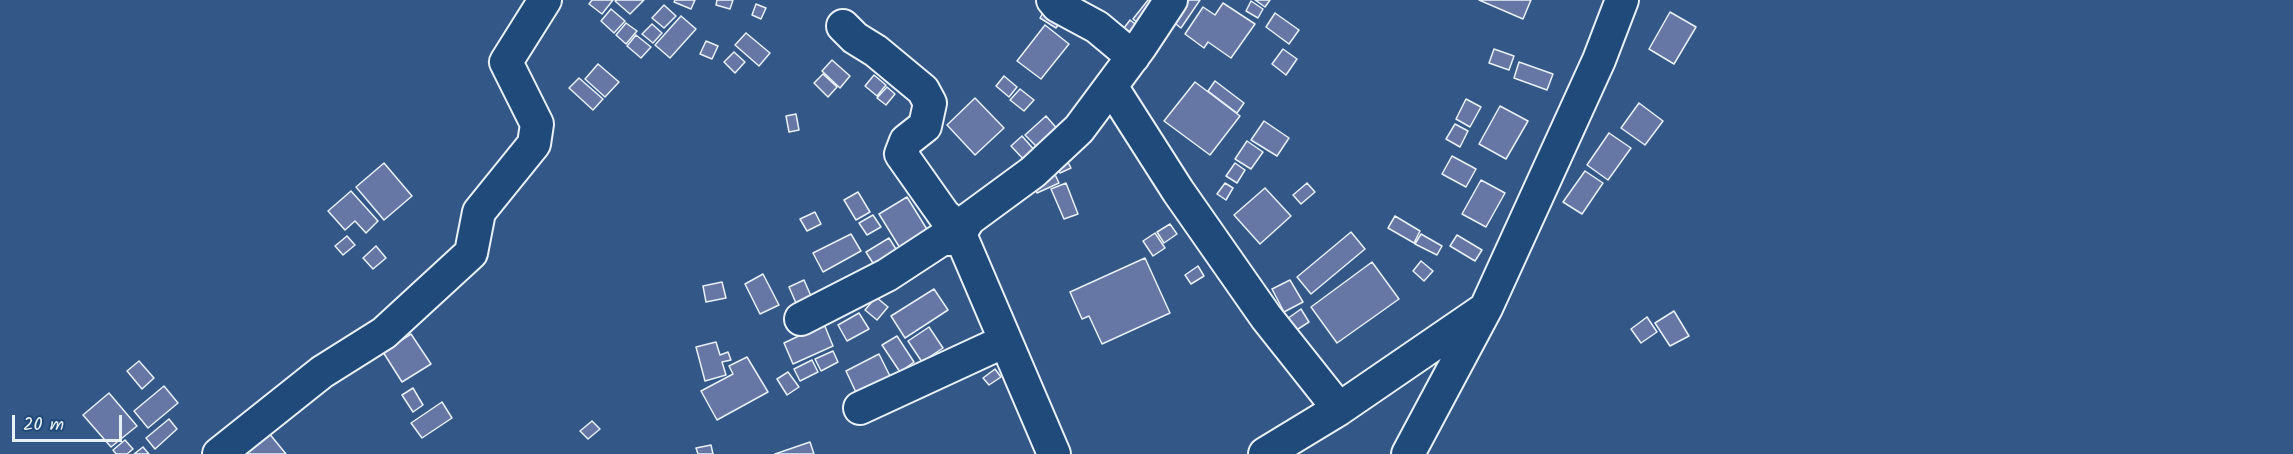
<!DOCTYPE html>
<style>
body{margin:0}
#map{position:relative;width:2293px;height:454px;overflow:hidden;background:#335787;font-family:Kalam,sans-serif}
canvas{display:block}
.scale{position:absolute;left:12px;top:415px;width:110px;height:27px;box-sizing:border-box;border:3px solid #e8f1f8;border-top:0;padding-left:8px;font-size:18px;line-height:21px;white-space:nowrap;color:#e8f1f8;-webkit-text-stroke:4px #1f4a7a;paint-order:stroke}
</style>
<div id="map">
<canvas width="2293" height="454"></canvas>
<div class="scale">20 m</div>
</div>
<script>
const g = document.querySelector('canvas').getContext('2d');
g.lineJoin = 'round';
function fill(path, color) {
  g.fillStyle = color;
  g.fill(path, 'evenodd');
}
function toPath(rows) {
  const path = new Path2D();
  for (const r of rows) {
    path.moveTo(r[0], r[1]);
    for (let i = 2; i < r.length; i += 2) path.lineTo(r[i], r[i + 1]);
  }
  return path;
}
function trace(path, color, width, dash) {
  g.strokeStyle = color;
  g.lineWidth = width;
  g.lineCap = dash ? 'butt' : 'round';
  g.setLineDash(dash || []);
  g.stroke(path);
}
const building = toPath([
 [592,0,613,0,602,14,589,4,592,0],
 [617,0,644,0,630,14,615,1,617,0],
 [675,0,695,0,691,9,674,2,675,0],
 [717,0,733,0,730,9,716,5,717,0],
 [1148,0,1153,0,1145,29,1133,19,1148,0],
 [1179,0,1200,0,1181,28,1167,17,1179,0],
 [1255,0,1270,0,1265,7,1255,0],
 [1479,0,1531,0,1523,19,1479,0],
 [1251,1,1263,9,1258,18,1246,11,1251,1],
 [1223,3,1255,24,1231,58,1208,42,1204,48,1185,34,1203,7,1215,15,1223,3],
 [756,4,766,8,761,19,752,15,756,4],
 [1048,4,1065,14,1056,28,1040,18,1048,4],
 [664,5,676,16,664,28,652,18,664,5],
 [611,9,625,21,614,33,601,21,611,9],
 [1670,12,1696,27,1674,64,1649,49,1670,12],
 [1275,13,1299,30,1289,44,1266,27,1275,13],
 [681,16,696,29,670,58,655,45,681,16],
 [1130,20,1144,31,1137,39,1124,28,1130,20],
 [626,23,637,31,626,44,616,35,626,23],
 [652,24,662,33,653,43,642,34,652,24],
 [1045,25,1069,44,1041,79,1017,61,1045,25],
 [746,33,770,53,759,66,735,45,746,33],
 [636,35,651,47,641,58,627,46,636,35],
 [706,41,718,46,712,59,700,54,706,41],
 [1283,49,1297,59,1286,75,1272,64,1283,49],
 [1494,49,1514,56,1509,70,1489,63,1494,49],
 [734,52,745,62,735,73,724,62,734,52],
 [832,60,850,76,840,88,822,71,832,60],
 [1519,62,1553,74,1547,90,1514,78,1519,62],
 [598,64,619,82,605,97,585,79,598,64],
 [823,74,837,87,828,97,814,83,823,74],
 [874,75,886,85,877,96,865,86,874,75],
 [1004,76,1017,87,1009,97,996,86,1004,76],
 [579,78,603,99,593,110,569,88,579,78],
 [1215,81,1244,103,1237,113,1208,91,1215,81],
 [1195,82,1240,116,1210,155,1164,121,1195,82],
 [887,87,895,94,886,105,877,98,887,87],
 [1020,89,1034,100,1024,111,1010,100,1020,89],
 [975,98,1004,128,975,155,947,125,975,98],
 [1466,99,1481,107,1470,127,1456,119,1466,99],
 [1639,103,1663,121,1645,145,1621,128,1639,103],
 [1500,106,1528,121,1506,159,1479,144,1500,106],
 [796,114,799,130,789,132,786,116,796,114],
 [1046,116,1060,132,1040,150,1025,135,1046,116],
 [1264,121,1289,138,1277,156,1251,140,1264,121],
 [1455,124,1468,131,1460,147,1446,139,1455,124],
 [1609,133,1631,148,1608,180,1587,165,1609,133],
 [1022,136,1037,153,1026,162,1011,146,1022,136],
 [1247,141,1263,152,1251,169,1235,159,1247,141],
 [1063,153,1071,168,1060,173,1052,158,1063,153],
 [1452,156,1476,169,1466,187,1442,174,1452,156],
 [384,163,412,196,384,220,356,187,384,163],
 [1235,163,1245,170,1237,183,1226,176,1235,163],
 [1052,168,1059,183,1037,193,1031,178,1052,168],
 [1585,171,1603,183,1582,214,1563,202,1585,171],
 [1481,180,1505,193,1486,227,1462,214,1481,180],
 [1066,183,1078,214,1064,219,1051,189,1066,183],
 [1225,183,1233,188,1226,200,1217,194,1225,183],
 [1307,183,1315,192,1301,204,1293,195,1307,183],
 [1265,188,1291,216,1260,244,1234,215,1265,188],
 [351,191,378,221,366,233,355,221,345,230,328,211,351,191],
 [858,192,870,212,856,220,844,200,858,192],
 [907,197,928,231,900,248,879,214,907,197],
 [815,212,821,224,807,231,800,219,815,212],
 [873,215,881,227,867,235,859,223,873,215],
 [1395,216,1420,231,1414,243,1388,228,1395,216],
 [1170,224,1177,234,1164,243,1157,232,1170,224],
 [1351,232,1365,249,1311,294,1297,277,1351,232],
 [1155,233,1165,248,1153,256,1143,241,1155,233],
 [851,234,861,251,823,272,813,253,851,234],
 [1421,234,1442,246,1437,255,1415,244,1421,234],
 [1457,235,1482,250,1475,261,1450,246,1457,235],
 [347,236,355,245,343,255,335,246,347,236],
 [889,238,899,254,876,268,866,252,889,238],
 [376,246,386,258,373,269,363,258,376,246],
 [1145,258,1170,313,1102,344,1089,316,1082,319,1070,292,1145,258],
 [1421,261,1433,271,1424,281,1413,271,1421,261],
 [1372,262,1399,299,1337,343,1311,307,1372,262],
 [1198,266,1204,276,1191,284,1185,275,1198,266],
 [763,274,779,305,760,314,745,284,763,274],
 [804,280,814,303,799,310,789,287,804,280],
 [1290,280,1303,302,1284,312,1272,289,1290,280],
 [722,282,726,298,706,302,703,286,722,282],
 [934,289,948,310,905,338,891,316,934,289],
 [876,297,888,307,877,320,865,310,876,297],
 [1301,309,1309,322,1295,331,1287,319,1301,309],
 [1674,311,1689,336,1670,346,1655,323,1674,311],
 [859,313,869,329,847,341,838,325,859,313],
 [1647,317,1657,332,1641,343,1631,329,1647,317],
 [824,324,833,346,793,364,784,343,824,324],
 [929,327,943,348,922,362,908,341,929,327],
 [411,334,431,364,402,382,383,352,411,334],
 [897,336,914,362,900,372,882,345,897,336],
 [716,342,720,355,728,352,731,360,722,362,726,375,705,381,696,347,716,342],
 [833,351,838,362,821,371,815,359,833,351],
 [879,354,895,386,861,403,846,371,879,354],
 [747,357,768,392,717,420,701,391,733,374,729,366,747,357],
 [812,360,818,372,800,381,794,369,812,360],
 [139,361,154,378,142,389,127,371,139,361],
 [995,369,1001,377,989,385,983,378,995,369],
 [788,372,799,387,787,395,777,379,788,372],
 [164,386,178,403,148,428,134,411,164,386],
 [413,388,423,405,413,412,402,395,413,388],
 [109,393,137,426,111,447,83,415,109,393],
 [442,402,452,418,422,438,411,423,442,402],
 [169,419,177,429,155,449,146,438,169,419],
 [592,421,600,429,588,439,580,431,592,421],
 [268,432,286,454,241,454,268,432],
 [125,440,133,449,127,454,116,454,113,450,125,440],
 [810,442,814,454,775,454,810,442],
 [711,445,713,454,698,454,696,448,711,445],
 [143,447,149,454,134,454,143,447]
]);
fill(building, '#6677a6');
trace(building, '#e8f1f8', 1.5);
const street = toPath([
 [1053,0,1058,6,1097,27,1133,57],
 [843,26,855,38,876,51,923,90,930,103,925,126,906,141,901,154,944,215,962,230],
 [1111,86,1178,191,1266,317,1339,409],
 [801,319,887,275,942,239,962,239],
 [860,408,1005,341],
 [219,454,322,372,384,333,471,253,479,212,534,144,537,124,506,62,545,0],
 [1054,454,962,239,962,230,969,219,1033,172,1079,129,1140,47,1171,0],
 [1265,454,1339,409,1482,311],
 [1408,454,1486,308,1599,60,1622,0]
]);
trace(street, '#e8f1f8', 36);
trace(street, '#1f4a7a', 32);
</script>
